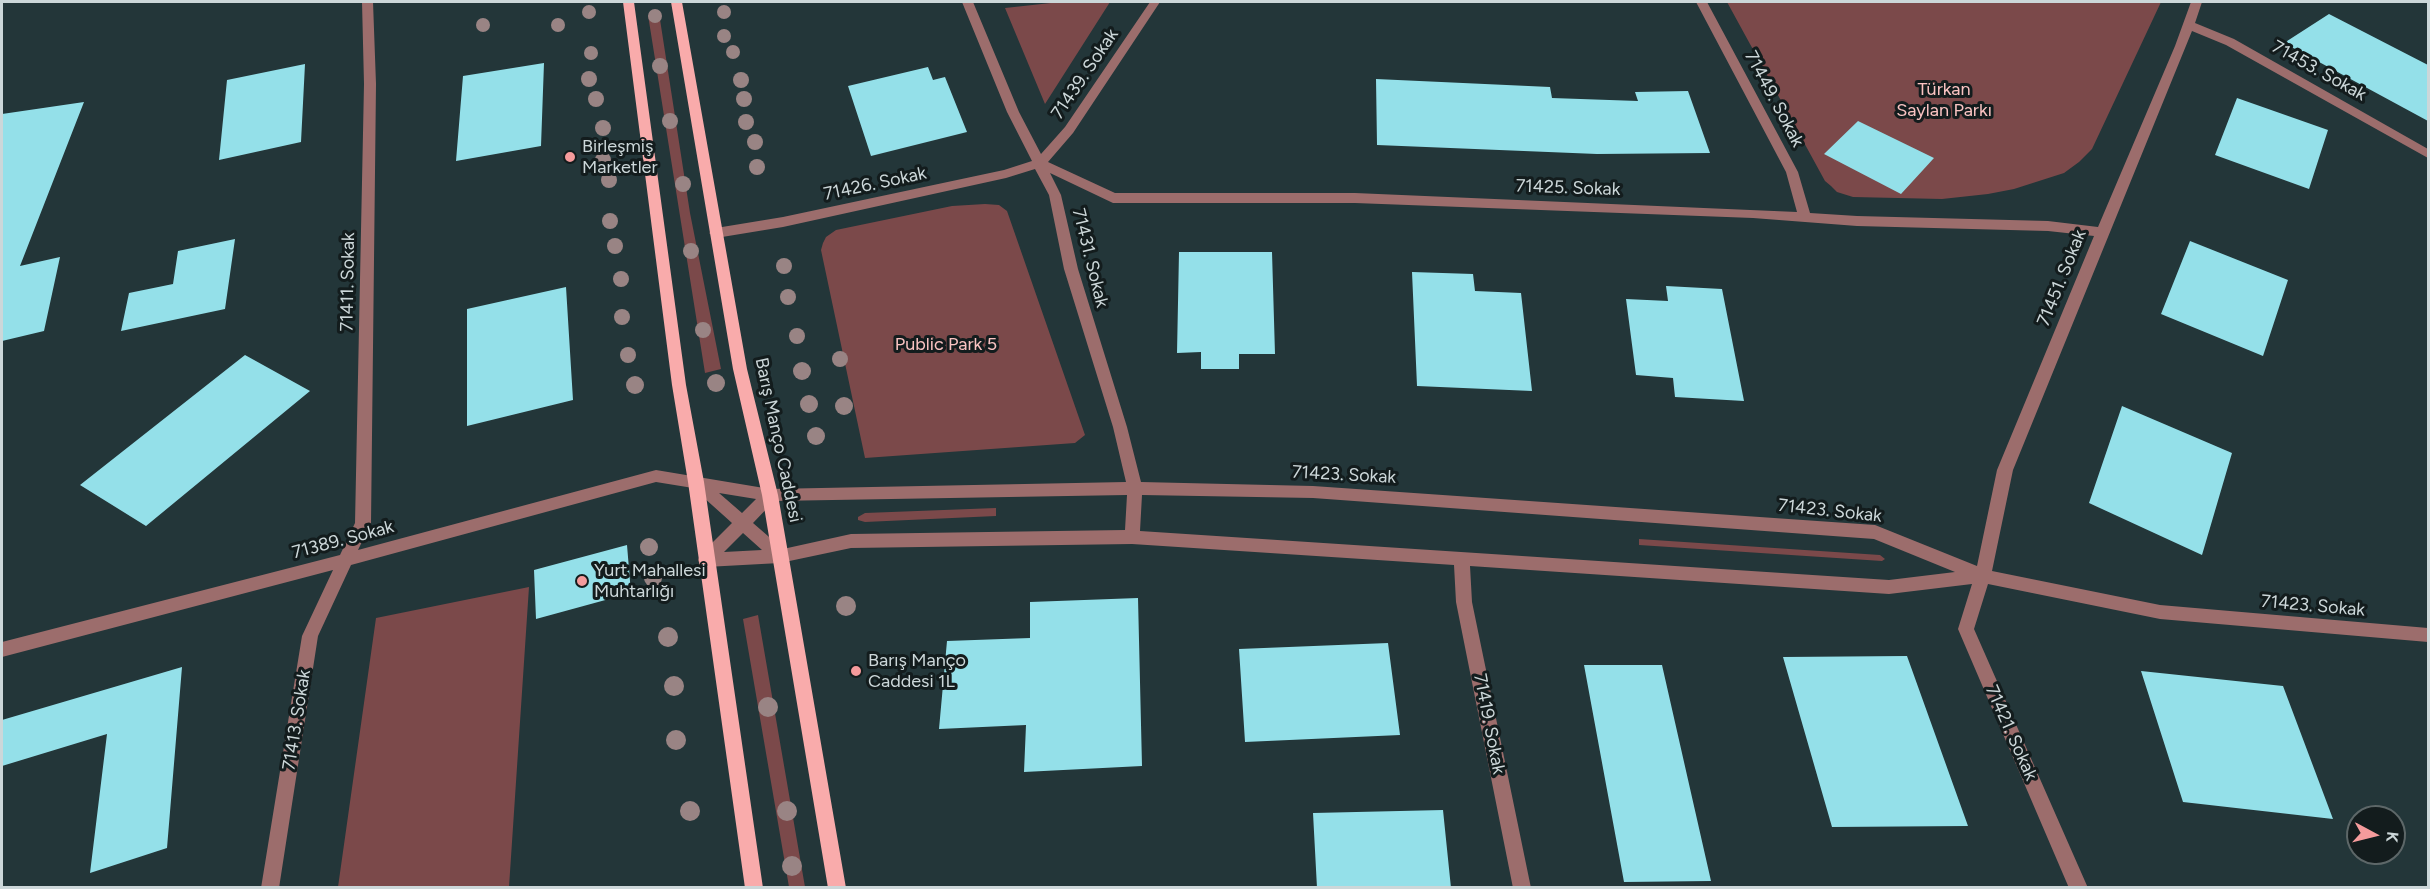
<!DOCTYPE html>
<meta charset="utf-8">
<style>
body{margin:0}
#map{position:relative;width:2430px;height:889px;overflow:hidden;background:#233639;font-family:Figtree,sans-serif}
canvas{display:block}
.frame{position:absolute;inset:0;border:3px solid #ccd7d9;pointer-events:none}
.north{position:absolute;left:2346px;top:805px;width:60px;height:60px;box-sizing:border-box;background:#131c1d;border:2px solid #5d6768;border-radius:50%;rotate:97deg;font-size:16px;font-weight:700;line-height:24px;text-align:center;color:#ccd7d9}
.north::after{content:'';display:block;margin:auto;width:21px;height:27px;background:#f59b9c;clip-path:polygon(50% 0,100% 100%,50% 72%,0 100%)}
</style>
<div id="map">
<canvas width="2430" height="889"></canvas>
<div class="frame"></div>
<div class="north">K</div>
</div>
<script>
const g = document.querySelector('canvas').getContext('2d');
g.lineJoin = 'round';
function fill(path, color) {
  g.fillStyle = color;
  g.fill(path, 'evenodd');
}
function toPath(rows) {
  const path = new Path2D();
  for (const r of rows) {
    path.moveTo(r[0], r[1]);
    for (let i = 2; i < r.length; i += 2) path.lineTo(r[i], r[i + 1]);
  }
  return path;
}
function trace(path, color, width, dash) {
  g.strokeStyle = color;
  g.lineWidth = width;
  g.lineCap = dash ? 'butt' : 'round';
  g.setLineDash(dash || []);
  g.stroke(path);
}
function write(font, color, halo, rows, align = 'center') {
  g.font = font + ' Figtree,sans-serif';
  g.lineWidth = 6;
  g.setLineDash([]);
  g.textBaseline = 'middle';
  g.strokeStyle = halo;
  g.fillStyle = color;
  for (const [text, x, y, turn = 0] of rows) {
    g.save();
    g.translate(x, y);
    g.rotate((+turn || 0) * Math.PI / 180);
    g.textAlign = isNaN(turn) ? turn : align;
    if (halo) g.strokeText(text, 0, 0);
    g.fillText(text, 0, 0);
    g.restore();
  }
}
fill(toPath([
 [1060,2,1110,2,1045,104,1005,8],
 [1727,2,2161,2,2092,149,2079,162,2064,173,2014,189,1988,194,1942,199,1853,197,1837,192,1831,186,1825,181],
 [659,13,690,213,721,369,705,373,648,15],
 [985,204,999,205,1007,211,1085,435,1075,443,865,458,821,250,823,243,826,237,836,230,952,206],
 [996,508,996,516,865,522,858,520,858,517,865,513],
 [1639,539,1880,555,1885,559,1882,561,1639,545],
 [529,587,509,887,338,887,376,618],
 [758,615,805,887,789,887,743,619]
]), '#7b494a');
fill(toPath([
 [2329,14,2428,65,2428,121,2284,43],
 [544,63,541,146,456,161,463,76],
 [305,64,301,142,219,160,227,80],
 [928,67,933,80,945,77,967,132,871,156,848,86],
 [1376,79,1550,87,1552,98,1638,101,1635,92,1688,91,1710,153,1597,154,1377,145],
 [2237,98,2328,130,2309,189,2215,155],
 [84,102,20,266,60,257,44,331,2,341,2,114],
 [1858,121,1934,158,1901,194,1824,154],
 [235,239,225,309,121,331,129,293,173,284,178,251],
 [2190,241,2288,280,2263,356,2161,314],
 [1179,252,1272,252,1275,354,1239,354,1239,369,1201,369,1201,352,1177,353],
 [1412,272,1473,274,1475,291,1521,293,1532,391,1417,386],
 [1666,286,1722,289,1744,401,1675,397,1673,378,1636,375,1626,299,1668,301],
 [566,287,573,400,467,426,467,309],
 [245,355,310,391,146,526,80,485],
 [2122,406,2232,453,2202,555,2089,503],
 [627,545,631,593,536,619,534,570],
 [1138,598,1142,766,1024,772,1026,725,939,729,947,641,1030,638,1030,602],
 [1388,643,1400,735,1245,742,1239,649],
 [1907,656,1968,826,1832,827,1783,657],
 [1584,665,1662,665,1711,881,1624,882],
 [182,667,167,848,90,873,107,734,2,766,2,720],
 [2141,671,2283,686,2333,819,2183,802],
 [1443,810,1451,888,1317,888,1313,813]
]), '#94e0e9');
fill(toPath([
 [362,2,373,2,376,84,371,523,358,550,656,470,770,489,1126,482,1113,427,1064,269,1049,195,1035,169,1006,178,783,227,716,238,709,233,716,228,783,217,1004,170,1032,161,1007,112,962,2,973,2,1019,112,1041,154,1065,127,1150,2,1160,2,1073,133,1048,162,1115,193,1355,193,1797,212,1786,172,1696,2,1707,2,1798,172,1810,213,1857,216,2048,221,2098,227,2175,46,2191,2,2202,2,2195,23,2234,39,2428,149,2428,158,2226,45,2192,31,2013,470,1992,571,2160,605,2428,628,2428,642,2160,619,1988,584,1974,629,2088,888,2069,888,1958,629,1972,584,1889,594,1470,566,1472,602,1531,888,1513,888,1456,602,1454,565,1132,544,851,548,780,563,706,567,700,565,698,560,700,555,732,523,693,488,656,482,351,565,318,636,279,888,261,888,302,636,333,570,2,657,2,642,340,555,355,523,364,84,362,2],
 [1050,173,1113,203,1355,203,1753,218,1857,226,2048,231,2094,236,1997,470,1977,566,1875,525,1313,486,1141,482,1127,427,1078,269,1061,195,1050,173],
 [719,493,756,499,742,513,719,493],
 [1127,495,1125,530,851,534,783,549,753,523,774,501,1127,495],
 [1142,495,1313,498,1874,539,1955,572,1889,580,1140,531,1142,495],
 [743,533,762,550,724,552,743,533]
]), '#9c6d6c');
fill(toPath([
 [623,2,634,2,686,385,704,482,763,888,745,888,688,482,672,385,623,2],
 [671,2,682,2,747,369,778,495,846,888,828,888,762,495,733,369,671,2]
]), '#f9abab');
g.fillStyle = '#998484';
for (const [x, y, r] of [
 [589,12,7],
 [724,12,7],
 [655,16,7],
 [483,25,7],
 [558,25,7],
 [724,36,7],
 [733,52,7],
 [591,53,7],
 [660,66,8],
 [589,79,8],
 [741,80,8],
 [596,99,8],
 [744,99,8],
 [670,121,8],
 [746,122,8],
 [603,128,8],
 [755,142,8],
 [603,160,8],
 [757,167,8],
 [609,180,8],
 [683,184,8],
 [610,221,8],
 [615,246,8],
 [691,251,8],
 [784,266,8],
 [621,279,8],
 [788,297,8],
 [622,317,8],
 [703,330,8],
 [797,336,8],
 [628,355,8],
 [840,359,8],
 [802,371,9],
 [716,383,9],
 [635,385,9],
 [809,404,9],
 [844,406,9],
 [816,436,9],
 [649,547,9],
 [653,578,9],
 [846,606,10],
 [668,637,10],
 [674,686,10],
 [768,707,10],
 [676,740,10],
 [690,811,10],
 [787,811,10],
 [792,866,10]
]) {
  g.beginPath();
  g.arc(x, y, r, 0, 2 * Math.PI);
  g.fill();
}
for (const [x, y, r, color] of [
 [570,157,6,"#f59b9c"],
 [582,581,6,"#f59b9c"],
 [856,671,6,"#f59b9c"]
]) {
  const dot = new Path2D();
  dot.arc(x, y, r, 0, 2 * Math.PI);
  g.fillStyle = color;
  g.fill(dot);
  trace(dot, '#131c1d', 2);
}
write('18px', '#ccd7d9', '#131c1d', [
 ["71453. Sokak",2319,71,29],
 ["71439. Sokak",1085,74,-56],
 ["71449. Sokak",1774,99,62],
 ["71426. Sokak",875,184,-12],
 ["71425. Sokak",1568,188,2],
 ["71431. Sokak",1090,258,76],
 ["71451. Sokak",2062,278,-68],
 ["71411. Sokak",348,282,-89],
 ["Barış Manço Caddesi",778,440,78],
 ["71423. Sokak",1344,475,3],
 ["71423. Sokak",1830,511,6],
 ["71389. Sokak",343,540,-15],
 ["71423. Sokak",2313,606,5],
 ["71413. Sokak",297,720,-81],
 ["71419. Sokak",1489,724,79],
 ["71421. Sokak",2011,733,66]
]);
write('18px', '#fac3c2', '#131c1d', [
 ["Türkan",1944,90],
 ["Saylan Parkı",1944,111],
 ["Public Park 5",946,345]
]);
write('18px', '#ccd7d9', '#131c1d', [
 ["Birleşmiş",582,147],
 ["Marketler",582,168],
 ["Yurt Mahallesi",594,571],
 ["Muhtarlığı",594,592],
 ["Barış Manço",868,661],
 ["Caddesi 1L",868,682]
], 'left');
</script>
